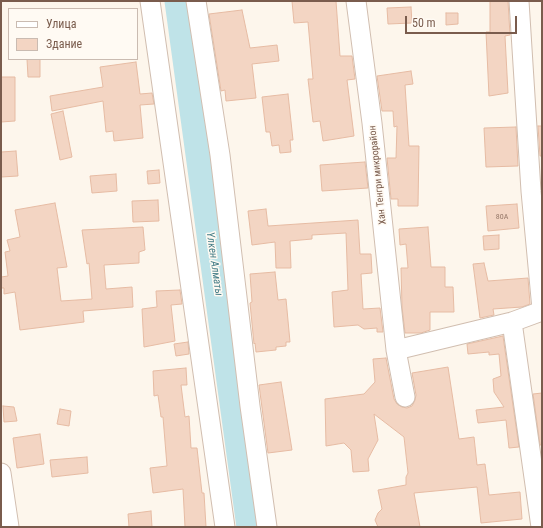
<!DOCTYPE html>
<meta charset="utf-8">
<style>
body{margin:0}
#map{position:relative;width:543px;height:528px;overflow:hidden;background:#fdf6ec;font-family:"Roboto Condensed",sans-serif}
canvas{display:block}
.frame{position:absolute;inset:0;border:2px solid #7a5c4d;pointer-events:none}
.legend{position:absolute;left:8px;top:8px;width:130px;height:52px;box-sizing:border-box;background:#fffaf3;border:1px solid #cabbb1;margin:0;padding:5px 7px;list-style:none;font-size:12px;color:#7a5c4d}
.legend li{display:flex;align-items:center;gap:8px;height:20px}
.legend b{width:20px;border:1px solid #cabbb1}
.scale{position:absolute;left:405px;top:16px;width:112px;height:18px;box-sizing:border-box;border:2px solid #7a5c4d;border-top:0;padding-left:5px;font-size:12px;line-height:14px;white-space:nowrap;color:#7a5c4d;-webkit-text-stroke:3px #fffaf3;paint-order:stroke}
</style>
<div id="map">
<canvas width="543" height="528"></canvas>
<div class="frame"></div>
<ul class="legend">
<li><b style="height:5px;background:#fff"></b>Улица</li>
<li><b style="height:11px;background:#f3d5c3"></b>Здание</li>
</ul>
<div class="scale">50 m</div>
</div>
<script>
const g = document.querySelector('canvas').getContext('2d');
g.lineJoin = 'round';
function toPath(rows) {
  const path = new Path2D();
  for (const r of rows) {
    path.moveTo(r[0], r[1]);
    for (let i = 2; i < r.length; i += 2) path.lineTo(r[i], r[i + 1]);
  }
  return path;
}
function trace(path, color, width, dash) {
  g.strokeStyle = color;
  g.lineWidth = width;
  g.lineCap = dash ? 'butt' : 'round';
  g.setLineDash(dash || []);
  g.stroke(path);
}
function fill(path, color) {
  g.fillStyle = color;
  g.fill(path, 'evenodd');
}
function write(font, color, halo, rows, align = 'center') {
  g.font = font + ' "Roboto Condensed",sans-serif';
  g.lineWidth = 3;
  g.setLineDash([]);
  g.textBaseline = 'middle';
  g.strokeStyle = halo;
  g.fillStyle = color;
  for (const [text, x, y, turn = 0] of rows) {
    g.save();
    g.translate(x, y);
    g.rotate((+turn || 0) * Math.PI / 180);
    g.textAlign = isNaN(turn) ? turn : align;
    if (halo) g.strokeText(text, 0, 0);
    g.fillText(text, 0, 0);
    g.restore();
  }
}
trace(toPath([
 [178,1,250,527]
]), '#bfe3e8', 27);
const building = toPath([
 [292,1,336,1,340,56,352,56,355,79,347,80,354,136,323,141,320,121,313,122,308,79,313,79,308,22,294,23,292,1],
 [490,1,508,1,510,35,505,36,508,93,489,96,486,32,490,32,490,1],
 [411,7,412,23,388,24,387,8,411,7],
 [242,10,250,48,277,45,279,61,252,64,256,98,226,101,225,90,221,91,209,14,242,10],
 [446,13,458,13,458,24,446,25,446,13],
 [27,59,40,59,40,77,28,77,27,59],
 [136,62,140,94,152,93,154,104,140,105,143,138,114,141,113,131,106,132,103,101,52,111,50,96,103,87,100,67,136,62],
 [411,71,413,84,405,85,409,146,419,146,418,206,398,206,398,199,391,199,387,158,396,158,397,126,394,127,393,111,382,111,377,76,411,71],
 [1,77,15,77,15,121,1,122,1,77],
 [288,94,293,140,290,140,291,152,280,153,279,145,272,146,270,132,266,132,262,97,288,94],
 [63,111,72,157,60,160,51,114,63,111],
 [538,126,542,126,542,156,540,156,538,126],
 [516,127,518,166,486,167,484,128,516,127],
 [16,151,18,176,1,177,1,152,16,151],
 [365,162,368,188,322,191,320,165,365,162],
 [159,170,160,183,148,184,147,171,159,170],
 [116,174,117,191,92,193,90,176,116,174],
 [158,200,159,221,133,222,132,201,158,200],
 [55,203,67,267,57,268,61,301,92,299,89,263,87,264,82,230,143,227,145,250,139,252,139,263,104,265,106,289,132,287,133,307,83,311,84,322,20,330,15,292,4,294,4,288,1,288,1,277,8,276,5,252,10,251,7,240,20,237,15,210,55,203],
 [517,204,519,228,488,231,486,206,517,204],
 [266,209,268,226,358,220,360,254,371,254,372,273,361,274,363,309,380,308,383,332,377,332,377,328,364,329,358,325,334,327,332,292,348,290,346,233,312,235,312,239,290,241,291,268,276,268,275,242,252,245,248,211,266,209],
 [428,227,431,267,445,267,445,287,453,287,454,312,430,312,430,330,421,333,405,333,402,307,401,268,408,268,406,244,400,245,399,229,428,227],
 [499,235,499,249,484,250,483,236,499,235],
 [484,263,488,281,528,278,530,304,522,307,493,309,494,315,480,318,473,264,484,263],
 [275,272,278,300,286,299,290,342,286,342,286,346,276,347,276,350,256,352,255,343,254,344,250,303,252,302,250,274,275,272],
 [180,290,182,304,171,305,175,341,144,347,142,309,157,307,156,291,180,290],
 [503,336,519,447,509,448,506,420,478,423,476,410,504,407,494,392,493,379,501,376,499,354,489,355,489,352,468,354,467,344,503,336],
 [188,342,189,354,176,356,174,344,188,342],
 [386,358,394,399,397,404,402,407,407,408,412,406,415,400,416,395,412,373,448,367,459,439,474,437,477,465,485,464,489,495,520,492,522,519,481,523,477,487,414,493,420,527,378,527,375,520,378,513,382,509,378,490,406,485,406,477,408,473,404,437,374,414,378,440,368,459,369,471,353,472,351,450,344,443,326,446,325,399,364,394,375,382,373,359,386,358],
 [186,368,187,385,181,385,185,417,189,416,191,448,197,448,202,493,204,493,206,527,185,527,183,489,153,493,150,468,167,466,163,417,161,417,158,395,154,396,153,371,186,368],
 [281,382,292,450,268,453,259,385,281,382],
 [542,393,542,445,540,445,533,394,542,393],
 [3,406,14,407,17,421,4,422,3,406],
 [60,409,71,411,69,426,57,424,60,409],
 [40,434,44,464,17,468,13,438,40,434],
 [87,457,88,473,52,477,50,460,87,457],
 [151,511,152,527,129,527,128,514,151,511]
]);
fill(building, '#f3d5c3');
trace(building, '#e6bba3', 1);
const minor = toPath([
 [150,1,225,527],
 [196,1,220,155,250,406,267,527],
 [356,1,372,123,396,350,405,397],
 [519,1,531,191,542,309],
 [512,322,541,527],
 [396,350,512,322,542,311],
 [1,473,9,527]
]);
trace(minor, '#d1beb0', 21);
trace(minor, '#fff', 19);
write('8px', '#987a6a', null, [
 ["80А",502,217]
]);
write('10px', '#7a5c4d', '#fffaf3', [
 ["Хан Тенгри микрорайон",378,175,-96]
]);
write('italic 11px', '#437c86', '#fffaf3', [
 ["Үлкен Алматы",214,264,82]
]);
</script>
